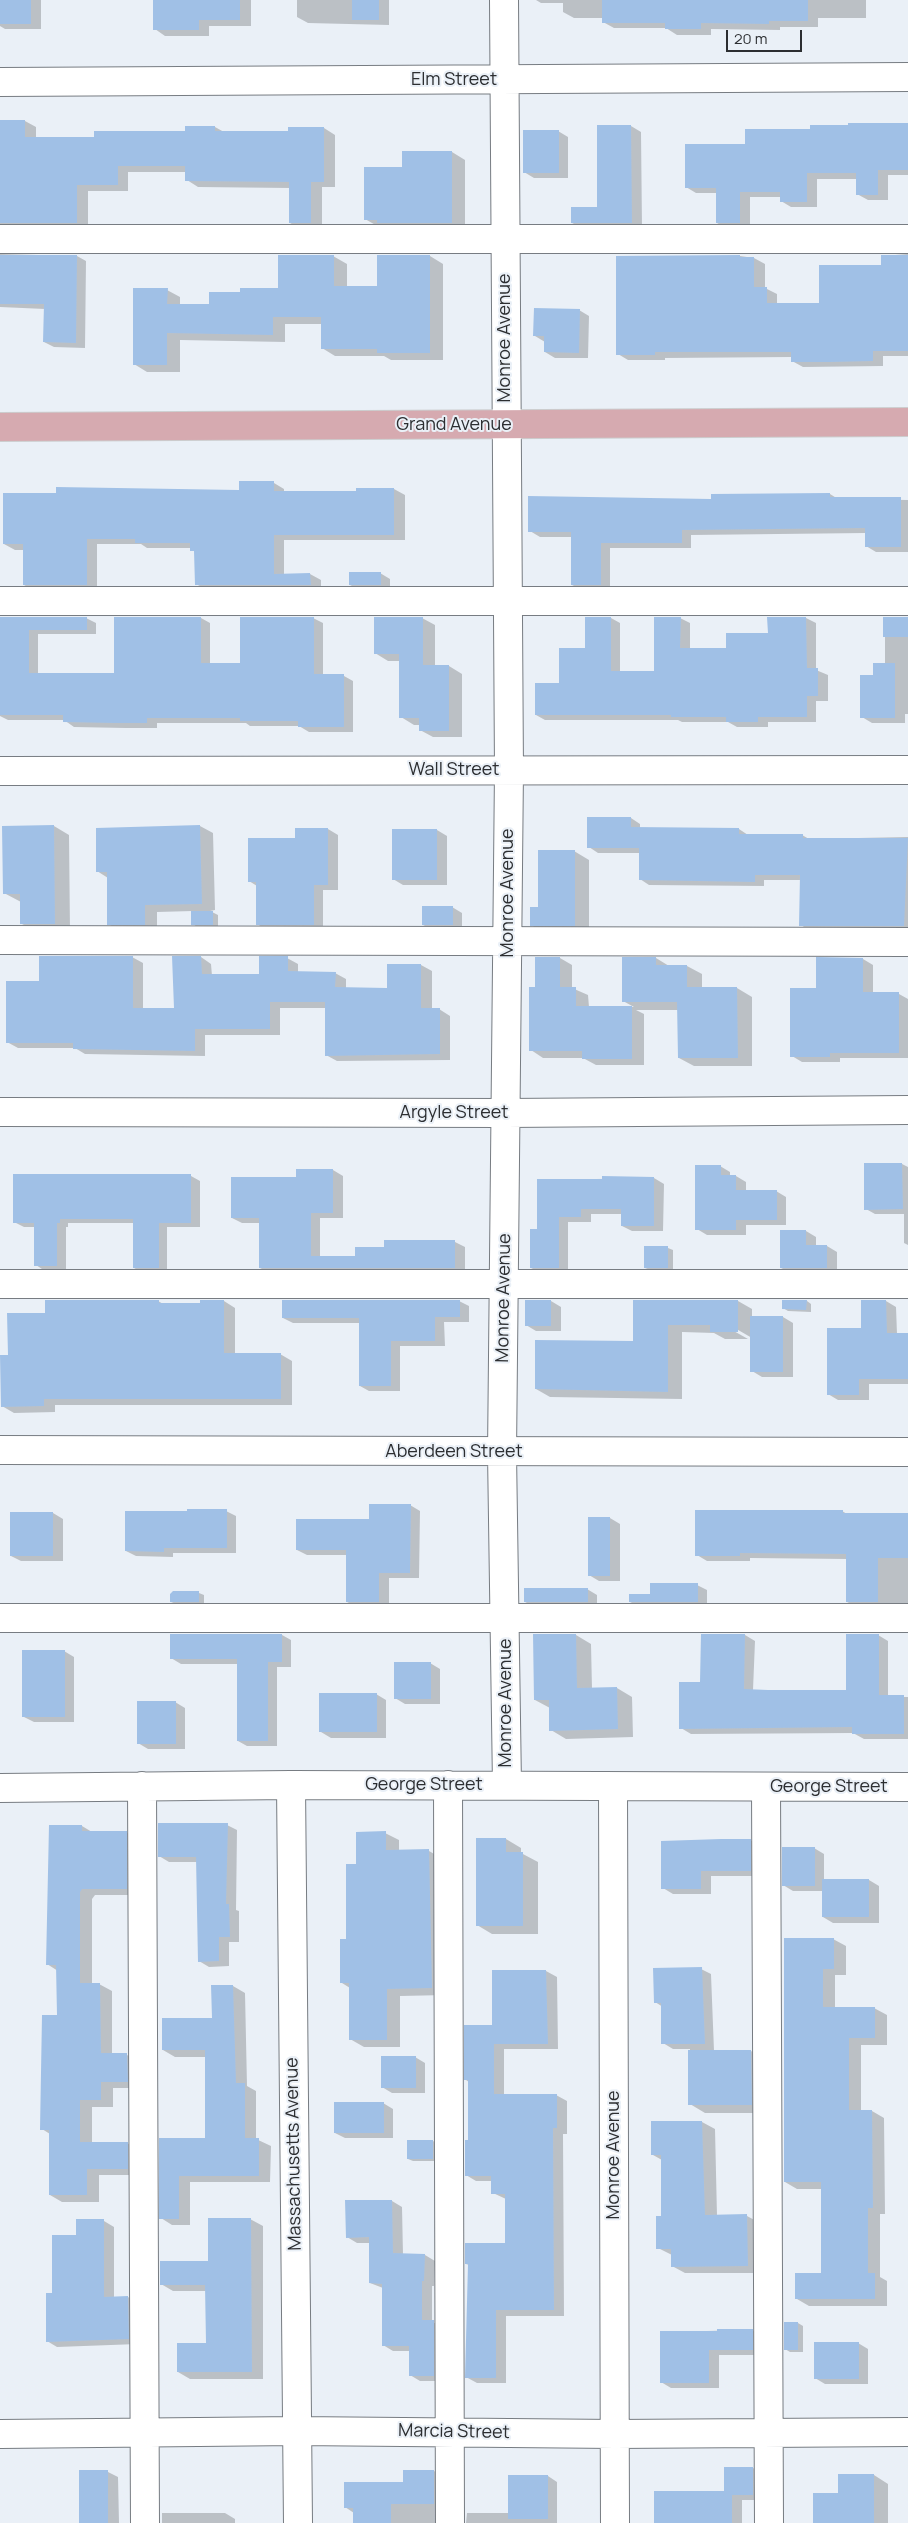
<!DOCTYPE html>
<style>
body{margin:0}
#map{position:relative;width:908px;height:2523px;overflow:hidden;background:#eaf0f7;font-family:Manrope,sans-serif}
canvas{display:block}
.scale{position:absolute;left:726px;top:30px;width:76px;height:22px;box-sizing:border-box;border:2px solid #2c2e31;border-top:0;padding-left:6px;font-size:15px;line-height:18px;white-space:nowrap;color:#2c2e31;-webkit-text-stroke:4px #eaf0f7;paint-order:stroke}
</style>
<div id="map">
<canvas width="908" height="2523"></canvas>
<div class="scale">20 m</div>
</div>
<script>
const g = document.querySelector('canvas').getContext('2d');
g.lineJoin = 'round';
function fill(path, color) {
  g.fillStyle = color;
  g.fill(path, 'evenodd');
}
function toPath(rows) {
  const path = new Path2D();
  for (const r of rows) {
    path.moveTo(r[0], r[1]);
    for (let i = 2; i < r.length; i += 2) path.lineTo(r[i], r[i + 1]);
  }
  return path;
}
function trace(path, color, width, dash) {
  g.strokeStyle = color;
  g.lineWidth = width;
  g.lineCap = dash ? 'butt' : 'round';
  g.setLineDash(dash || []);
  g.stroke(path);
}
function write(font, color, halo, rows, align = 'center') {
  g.font = font + ' Manrope,sans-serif';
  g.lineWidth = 4;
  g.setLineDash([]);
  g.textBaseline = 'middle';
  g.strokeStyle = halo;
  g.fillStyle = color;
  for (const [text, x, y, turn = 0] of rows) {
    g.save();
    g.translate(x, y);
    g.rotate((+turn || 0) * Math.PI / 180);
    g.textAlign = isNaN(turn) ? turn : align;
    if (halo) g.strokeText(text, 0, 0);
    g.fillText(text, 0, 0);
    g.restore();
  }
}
fill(toPath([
 [0,0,41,0,41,29,5,29,0,26],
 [155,0,251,0,251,26,209,26,209,36,165,36,155,29],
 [297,0,389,0,389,25,308,23,297,17],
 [536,0,866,0,866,18,818,18,818,27,780,27,780,30,711,29,711,35,677,35,666,28,614,28,603,22,603,18,574,18,563,12,563,3,541,3],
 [0,121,25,121,36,127,36,138,95,138,187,132,187,127,215,127,224,132,289,132,324,128,335,135,335,187,322,187,322,229,301,229,290,223,290,188,198,187,187,180,187,172,128,172,128,191,88,191,88,229,0,228],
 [908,124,908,175,888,175,888,200,868,200,857,194,857,179,817,179,817,207,791,207,781,201,781,197,750,197,750,229,727,229,717,223,717,193,696,193,686,187,747,145,812,131],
 [631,126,641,132,642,228,582,228,572,223,599,208],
 [558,131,568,137,568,178,534,178,524,172],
 [452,152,465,160,465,231,379,227,365,219,403,168],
 [0,254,77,256,86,261,85,348,54,347,44,342,45,309,0,307],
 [908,254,908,356,883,356,883,366,803,367,792,361,792,357,665,358,665,360,628,360,618,354,618,257,740,256,754,258,765,264,765,288,777,294,777,305,820,305,882,267,882,256],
 [333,256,347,264,347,287,378,287,378,256,430,256,443,264,443,360,391,360,384,356,335,356,322,348,322,324,285,324,285,342,180,340,180,372,147,372,134,364,167,290,180,297,180,305,211,305,241,293,279,290],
 [579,310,589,316,588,358,555,358,545,352,545,342,535,336],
 [274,483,284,489,284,493,358,493,394,489,405,495,405,540,284,540,284,575,310,574,321,580,321,591,207,590,196,584,196,553,192,548,147,548,141,544,97,544,97,591,35,591,24,585,24,550,15,550,4,544],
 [830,494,838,499,908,500,908,552,876,552,866,546,866,533,691,535,691,548,610,548,610,590,582,590,572,585,572,537,540,537,530,531,712,500,712,495],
 [380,573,390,579,390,590,360,590,350,585],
 [0,618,86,618,96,623,96,634,38,634,38,674,115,674,201,618,210,623,210,665,241,665,313,618,323,623,323,676,344,676,353,681,353,732,309,732,299,726,250,726,246,723,157,723,157,728,125,728,74,727,64,720,8,720,0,716],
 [422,618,435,625,435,666,449,666,462,674,462,737,433,737,420,730,420,725,414,725,401,717,401,661,388,661,375,653],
 [611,618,620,623,620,673,655,673,680,618,690,623,690,649,727,649,806,618,816,623,816,670,828,675,828,701,816,701,816,722,768,722,768,727,737,727,728,722,682,722,678,720,545,720,536,715],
 [885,618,908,618,908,714,905,714,905,723,872,723,862,717,874,676,885,665],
 [589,818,631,818,640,824,640,829,739,829,748,835,802,835,809,839,908,837,908,931,810,931,801,925,802,880,764,880,764,886,649,885,640,879,640,853,598,853,589,847],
 [54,826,69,835,70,932,37,932,22,924,21,902,4,893],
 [200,826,213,833,215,910,210,911,218,915,218,927,197,927,193,924,193,911,157,912,157,931,121,931,108,924,108,878,97,871,97,829],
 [328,829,338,835,338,890,323,890,323,930,267,930,257,924,257,886,249,881,296,839],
 [437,830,447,836,447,885,403,885,393,879],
 [574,851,589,860,589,934,546,934,531,925,539,908],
 [452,907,462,913,462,930,433,930,423,925],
 [132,957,143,963,143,1009,175,1009,201,957,211,964,212,976,261,976,287,958,298,964,298,973,335,973,346,979,346,989,389,989,421,965,432,971,432,1009,439,1009,450,1016,450,1060,337,1061,326,1055,327,1008,280,1008,280,1035,205,1035,205,1056,85,1054,75,1048,18,1048,7,1042,40,982],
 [560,958,572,965,572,988,588,995,589,1007,634,1007,623,1001,656,958,669,966,687,966,702,974,702,988,737,988,752,997,752,1066,694,1066,679,1058,679,1010,636,1010,644,1014,644,1065,596,1065,583,1058,543,1058,531,1050,536,988],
 [817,959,863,959,873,965,873,994,899,994,908,999,908,1058,840,1058,840,1062,802,1062,792,1056,817,989],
 [902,1164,908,1167,908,1245,904,1243,904,1214,875,1214,866,1209],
 [720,1166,730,1172,730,1176,736,1176,746,1182,746,1191,776,1191,786,1197,786,1225,746,1225,746,1235,707,1235,697,1229],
 [333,1170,343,1176,343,1218,320,1218,320,1257,356,1257,386,1248,386,1242,455,1242,465,1247,465,1273,270,1273,260,1268,260,1223,242,1223,232,1218,297,1178],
 [191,1176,200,1181,200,1227,167,1227,167,1273,143,1273,134,1268,134,1223,68,1223,68,1227,66,1227,66,1271,45,1271,36,1265,35,1227,24,1227,14,1222],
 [654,1178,664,1184,663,1231,632,1231,622,1226,622,1214,591,1214,591,1222,568,1222,568,1273,541,1273,531,1268,538,1231,538,1180],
 [806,1231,816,1237,816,1246,827,1246,837,1252,837,1273,791,1273,781,1268],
 [668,1248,673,1250,673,1270,650,1270,645,1268],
 [158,1301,165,1305,201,1305,224,1301,235,1308,235,1354,280,1354,292,1361,292,1405,55,1405,55,1412,14,1413,2,1406,46,1314],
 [459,1301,469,1306,469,1322,444,1322,445,1346,400,1346,400,1391,369,1391,360,1386,360,1323,293,1323,283,1318],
 [526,1301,551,1301,561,1307,561,1331,536,1331,526,1325],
 [635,1301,738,1301,752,1309,752,1317,783,1317,793,1323,793,1377,762,1377,752,1371,752,1338,733,1327,732,1330,748,1339,725,1339,714,1333,682,1332,682,1399,550,1397,536,1389,634,1342],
 [807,1301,811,1304,811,1312,788,1311,783,1308],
 [862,1301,886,1301,896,1307,897,1334,908,1334,908,1384,869,1384,869,1400,838,1400,828,1394,863,1329],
 [410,1505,420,1511,419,1578,389,1578,389,1607,357,1607,347,1602,347,1555,307,1555,297,1550],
 [226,1511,236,1516,236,1553,173,1553,173,1557,136,1556,126,1551],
 [842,1511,847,1514,908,1514,908,1607,857,1607,847,1602,847,1559,750,1558,750,1561,707,1561,697,1555],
 [53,1513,63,1519,63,1561,21,1561,11,1556],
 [610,1518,620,1524,620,1581,599,1581,589,1575],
 [697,1585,707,1590,707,1607,640,1607,630,1602],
 [587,1589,597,1595,597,1607,535,1607,525,1602],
 [199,1593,204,1595,204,1604,176,1604,171,1602],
 [282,1635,291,1640,291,1667,277,1667,277,1746,247,1746,238,1741,238,1664,181,1664,171,1658],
 [576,1635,591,1644,592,1689,617,1688,632,1697,633,1737,566,1739,551,1730,550,1708,535,1700],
 [702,1635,745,1635,755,1641,753,1690,848,1691,878,1635,888,1641,888,1697,908,1697,908,1739,864,1739,853,1733,691,1734,681,1728,701,1683],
 [64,1651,74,1657,74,1722,34,1722,24,1717],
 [430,1663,440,1669,440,1704,405,1704,395,1698],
 [376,1694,386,1700,386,1738,331,1738,321,1732],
 [175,1702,185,1708,185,1749,148,1749,138,1743],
 [227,1825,237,1830,236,1910,239,1911,239,1942,229,1942,229,1966,209,1967,199,1961,197,1862,169,1862,159,1856],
 [50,1826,82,1826,92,1832,126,1832,138,1839,139,1895,95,1895,92,1899,92,1984,99,1984,112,1991,112,2055,127,2055,139,2062,139,2088,113,2088,113,2107,92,2107,92,2143,127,2143,140,2150,140,2175,99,2175,99,2202,62,2202,50,2195,50,2134,42,2129,58,2016,58,1971,47,1964],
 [385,1833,399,1840,399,1851,429,1851,443,1859,446,1995,400,1996,400,2047,364,2047,350,2039,350,1988,342,1983,357,1865],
 [506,1839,521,1848,521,1853,538,1862,538,1934,492,1934,477,1925],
 [750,1840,760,1846,760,1876,711,1876,711,1894,673,1894,663,1888],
 [814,1848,824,1854,824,1880,869,1880,879,1886,879,1923,833,1923,823,1917,823,1891,793,1891,783,1885],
 [785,1939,833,1939,846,1946,846,1975,835,1975,835,2008,874,2008,887,2015,887,2045,861,2045,861,2111,872,2111,884,2118,885,2214,880,2214,880,2277,887,2281,887,2306,809,2306,797,2299,822,2274,823,2189,797,2189,785,2182],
 [701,1969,711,1974,714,2051,751,2051,766,2060,766,2113,705,2113,690,2104,690,2049,673,2049,663,2043,663,2007,655,2002],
 [493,1971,546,1971,557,1977,558,2049,504,2049,504,2095,556,2095,567,2101,567,2134,563,2134,564,2316,506,2316,506,2383,477,2383,466,2377,469,2265,466,2264,506,2244,506,2199,493,2193,493,2181,476,2181,466,2175,469,2141,469,2082,466,2080,493,2026],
 [233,1986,245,1993,247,2086,256,2091,256,2139,271,2146,270,2182,190,2182,190,2225,172,2225,161,2218,160,2139,206,2139,206,2057,175,2057,163,2050,213,2019],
 [415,2057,425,2063,425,2093,392,2093,382,2087],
 [383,2103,393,2109,393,2138,345,2138,335,2133],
 [702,2122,715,2129,717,2216,747,2216,760,2223,760,2273,685,2273,672,2266,672,2255,658,2248,662,2217,662,2160,653,2155],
 [433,2141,438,2144,438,2161,413,2161,408,2159],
 [346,2201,392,2201,402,2207,403,2255,425,2255,435,2261,434,2286,432,2286,432,2322,444,2327,444,2381,420,2381,410,2375,410,2351,393,2351,383,2345,383,2288,370,2283,371,2243,357,2243,347,2237],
 [250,2219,263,2226,263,2379,190,2379,178,2372,207,2344,206,2291,173,2291,161,2284,209,2262],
 [104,2221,114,2227,114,2298,128,2297,138,2303,138,2344,57,2347,47,2341,53,2295,77,2236],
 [785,2323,798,2323,803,2326,803,2352,790,2352,785,2349],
 [752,2330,762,2336,762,2355,719,2355,719,2388,671,2388,661,2382,661,2332],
 [858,2343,868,2349,868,2384,825,2384,815,2378],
 [753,2468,763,2474,763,2500,742,2500,742,2523,655,2523,725,2492],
 [434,2471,444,2477,444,2523,354,2523,354,2513,345,2507],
 [108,2472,118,2477,119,2523,80,2523],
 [874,2475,888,2484,888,2523,814,2523,839,2494],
 [548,2476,557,2482,557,2523,466,2523,467,2513,510,2513],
 [162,2513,225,2513,235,2519,235,2523,162,2523]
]), '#0003');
fill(toPath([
 [0,0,31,0,31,24,0,24],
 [153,0,240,0,240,20,199,20,199,30,153,30],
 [352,0,379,0,379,20,352,20],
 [602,0,808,0,808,21,769,21,769,24,701,23,701,29,665,29,665,23,602,23],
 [0,120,25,120,25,137,94,137,94,131,185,131,185,126,215,126,215,131,288,131,288,127,324,127,324,182,311,182,311,223,289,223,289,182,185,181,185,166,118,166,118,185,77,185,77,223,0,223],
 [848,123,908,123,908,170,878,170,878,195,856,195,856,173,807,173,807,202,780,202,780,192,740,192,740,223,716,223,716,188,685,188,685,144,745,144,745,129,810,129,810,125,848,125],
 [597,125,631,125,632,223,571,223,571,207,597,207],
 [523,130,559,130,559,173,523,173],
 [402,151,452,151,452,223,377,223,377,220,364,220,364,167,402,167],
 [0,255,77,255,76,343,43,342,44,304,0,304],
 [278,255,334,255,334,286,377,286,377,255,430,255,430,353,377,353,377,349,321,349,321,317,273,317,273,335,167,333,167,365,133,365,133,288,168,288,167,304,209,304,209,292,240,292,240,288,278,288],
 [740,255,740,257,754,257,754,287,767,287,767,303,819,303,819,265,881,265,881,255,908,255,908,351,873,351,873,361,830,362,791,362,791,352,655,352,655,355,616,355,616,256],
 [534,308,580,309,579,353,544,352,544,336,533,336],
 [239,481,274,481,274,491,356,491,356,488,394,488,394,535,274,535,274,574,310,573,311,585,195,585,194,551,190,551,190,543,135,543,135,539,87,539,87,585,23,585,23,544,3,544,3,493,56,493,56,487,239,490],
 [830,493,830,497,901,497,901,547,865,547,865,528,682,530,682,543,601,543,601,585,571,585,571,532,528,532,528,496,711,499,711,494],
 [349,572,381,572,381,585,349,585],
 [0,617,87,617,87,630,29,630,29,673,114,673,114,617,201,617,201,663,240,663,240,617,314,617,314,674,344,674,344,727,298,727,298,721,240,721,240,718,147,718,147,723,114,723,63,722,63,715,0,715],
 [374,617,423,617,423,665,449,665,449,731,419,731,419,718,399,718,399,654,374,654],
 [585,617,611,617,611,671,654,671,654,617,681,617,680,648,726,648,726,633,768,633,767,617,806,617,807,668,818,668,818,696,807,696,807,717,758,717,758,722,726,722,726,717,671,717,671,715,535,715,535,683,559,683,559,648,585,648],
 [883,617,908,617,908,637,883,637],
 [873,663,895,663,895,718,860,718,860,675,873,675],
 [587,817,631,817,631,827,739,828,739,834,803,834,803,838,908,838,904,926,799,926,800,875,755,875,755,882,639,880,639,848,587,848],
 [54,825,55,924,20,924,20,894,3,894,2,826],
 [200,825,202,904,145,905,145,925,107,925,107,872,96,872,96,828],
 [295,828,328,828,328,885,314,885,314,925,256,925,256,882,248,882,248,838,295,838],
 [392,829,437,829,437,880,392,880],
 [538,850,575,850,575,926,530,926,530,907,538,907],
 [422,906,453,906,453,925,422,925],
 [191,911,213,911,213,925,191,925],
 [39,956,133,956,133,1008,174,1008,172,956,201,956,202,974,259,974,259,956,288,956,288,971,336,972,335,987,387,988,387,964,421,964,421,1008,440,1008,440,1054,325,1056,325,1002,270,1002,270,1029,195,1029,195,1051,73,1049,73,1043,6,1043,6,981,39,981],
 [535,957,560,957,560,987,576,987,576,1006,632,1006,632,1059,582,1059,582,1051,529,1051,529,987,535,987],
 [622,957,656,957,656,965,687,965,687,987,737,987,738,1058,678,1058,677,1002,622,1002],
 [816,957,863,958,863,992,899,992,899,1053,830,1053,830,1057,790,1057,790,988,816,988],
 [864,1163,902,1163,903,1209,864,1210],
 [695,1165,721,1165,721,1175,736,1175,736,1190,777,1190,777,1220,736,1220,736,1230,695,1230],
 [296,1169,333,1169,333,1213,311,1213,311,1256,355,1256,355,1247,384,1247,384,1240,455,1240,455,1268,259,1268,259,1218,231,1218,231,1177,296,1177],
 [13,1174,191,1174,191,1223,159,1223,159,1268,133,1268,133,1219,60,1219,60,1223,57,1223,57,1266,34,1266,34,1223,13,1223],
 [602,1176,654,1177,654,1226,621,1226,621,1209,581,1209,581,1217,559,1217,559,1268,530,1268,530,1229,537,1229,537,1179,602,1179],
 [780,1230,806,1230,806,1245,827,1245,827,1268,780,1268],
 [644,1246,668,1246,668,1268,644,1268],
 [45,1300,159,1300,159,1303,200,1303,200,1300,224,1300,224,1353,281,1353,281,1399,44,1399,44,1406,1,1407,0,1355,8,1355,7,1313,45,1313],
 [282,1300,460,1300,460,1317,435,1317,435,1341,391,1341,391,1386,359,1386,359,1318,282,1318],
 [525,1300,551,1300,551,1326,525,1326],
 [633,1300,738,1300,738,1332,710,1332,710,1325,668,1325,668,1392,535,1389,535,1340,633,1341],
 [782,1300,807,1300,806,1310,782,1309],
 [861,1300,886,1300,887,1333,908,1333,908,1379,859,1379,859,1395,827,1395,827,1328,861,1328],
 [750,1316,783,1316,783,1372,750,1372],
 [369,1504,411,1504,410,1573,379,1573,379,1602,346,1602,346,1550,296,1550,296,1519,369,1519],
 [187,1509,227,1509,227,1548,164,1548,164,1552,125,1551,125,1511,187,1511],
 [695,1510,843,1510,843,1513,908,1513,908,1558,878,1558,878,1602,846,1602,846,1554,740,1553,740,1556,695,1556],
 [10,1512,53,1512,53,1556,10,1556],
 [588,1517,610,1517,610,1576,588,1576],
 [650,1583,698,1583,698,1602,629,1602,629,1594,650,1594],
 [524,1588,588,1588,588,1602,524,1602],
 [173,1591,199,1591,199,1602,170,1602,170,1594],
 [170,1634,282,1634,282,1662,268,1662,268,1741,237,1741,237,1659,170,1659],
 [533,1634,576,1634,577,1688,617,1687,618,1729,549,1731,549,1700,534,1700],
 [701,1634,745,1634,744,1689,768,1690,846,1690,846,1634,879,1634,879,1695,904,1695,904,1734,852,1734,852,1727,679,1729,679,1682,700,1682],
 [22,1650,65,1650,65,1717,22,1717],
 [394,1662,431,1662,431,1699,394,1699],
 [319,1693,377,1693,377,1732,319,1732],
 [137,1701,176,1701,176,1744,137,1744],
 [158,1823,228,1823,226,1904,229,1904,230,1937,219,1937,219,1961,198,1962,196,1857,158,1857],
 [49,1825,82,1825,82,1831,127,1831,127,1889,82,1889,80,1892,80,1983,100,1983,101,2053,127,2053,128,2082,101,2082,101,2100,80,2100,80,2142,128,2142,128,2169,87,2169,87,2195,49,2195,49,2130,40,2130,42,2015,57,2015,56,1965,46,1965],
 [386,1831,386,1850,429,1849,432,1988,387,1989,387,2040,349,2040,349,1983,340,1983,340,1939,346,1939,346,1864,356,1864,356,1832],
 [476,1838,506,1838,506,1852,523,1852,523,1926,476,1926],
 [721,1839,751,1839,751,1871,701,1871,701,1889,661,1889,661,1841],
 [782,1847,815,1847,815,1886,782,1886],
 [822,1879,869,1879,869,1917,822,1917],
 [784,1938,834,1938,834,1969,823,1969,823,2007,875,2007,875,2038,849,2038,849,2110,872,2110,873,2208,868,2208,868,2273,875,2273,875,2299,795,2299,795,2273,821,2273,821,2182,784,2182],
 [702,1967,705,2044,661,2044,661,2003,654,2003,653,1968],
 [492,1970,546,1970,548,2044,494,2044,494,2094,557,2094,557,2128,553,2128,554,2310,496,2310,496,2378,465,2378,468,2264,465,2264,465,2243,505,2243,505,2194,491,2194,491,2176,465,2176,465,2140,468,2140,468,2080,464,2080,464,2025,492,2025],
 [211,1985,233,1985,236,2083,245,2083,245,2138,259,2138,259,2176,179,2176,179,2219,159,2219,159,2138,205,2138,205,2050,162,2050,162,2018,212,2018],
 [688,2050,751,2050,752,2105,688,2105],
 [381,2056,416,2056,416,2088,381,2088],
 [334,2102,384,2102,384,2133,334,2133],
 [651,2121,702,2121,705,2215,747,2214,748,2266,671,2267,671,2249,656,2249,656,2216,661,2216,661,2155,651,2155],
 [407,2140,433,2140,433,2159,407,2159],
 [345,2200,392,2200,393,2253,425,2254,424,2281,422,2281,422,2320,434,2320,434,2376,409,2376,409,2346,382,2346,382,2284,369,2283,369,2237,346,2238],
 [208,2218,251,2218,252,2372,177,2372,177,2343,206,2343,205,2285,160,2285,160,2261,208,2261],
 [76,2219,104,2219,104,2297,128,2296,129,2339,46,2342,46,2293,52,2293,52,2235,76,2235],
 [784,2322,798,2322,798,2350,784,2350],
 [717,2329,753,2329,753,2350,709,2350,709,2383,660,2383,660,2331,717,2331],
 [814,2342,859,2342,859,2379,814,2379],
 [724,2467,753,2467,753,2495,732,2495,732,2523,654,2523,654,2491,724,2491],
 [79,2470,108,2470,108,2523,79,2523],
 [403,2470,434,2470,434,2504,391,2504,391,2523,353,2523,353,2508,344,2508,344,2482,403,2482],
 [838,2474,874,2474,874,2523,813,2523,813,2493,838,2493],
 [508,2475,548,2475,548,2519,508,2519]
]), '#a0c0e6');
const minor = toPath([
 [504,0,509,770,502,1453,507,1785],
 [0,82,908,77],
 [0,239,908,239],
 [0,601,908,601],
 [0,771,908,770],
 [0,940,908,942],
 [0,1112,506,1113,908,1110],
 [0,1284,908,1284],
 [0,1450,908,1452],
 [0,1618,908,1618],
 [291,1785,298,2523],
 [448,1785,450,2523],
 [142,1786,145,2523],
 [613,1787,615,2523],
 [766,1787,769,2523],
 [0,1788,291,1785,908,1787],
 [0,2434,297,2431,615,2434,908,2432]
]);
const major = toPath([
 [0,427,908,422]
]);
trace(minor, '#777c82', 30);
trace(major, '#cccdce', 30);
trace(minor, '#fff', 28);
trace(major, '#d6aab0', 28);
write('18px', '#2c2e31', '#eaf0f7', [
 ["Elm Street",454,80],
 ["Monroe Avenue",505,338,-90],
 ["Grand Avenue",454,425],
 ["Wall Street",454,770],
 ["Monroe Avenue",508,893,-90],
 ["Argyle Street",454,1113],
 ["Monroe Avenue",504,1298,-89],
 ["Aberdeen Street",454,1452],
 ["Monroe Avenue",506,1703,-90],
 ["George Street",424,1785],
 ["George Street",829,1787],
 ["Massachusetts Avenue",294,2154,-91],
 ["Monroe Avenue",614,2155,-90],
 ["Marcia Street",454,2432,1]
]);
</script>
